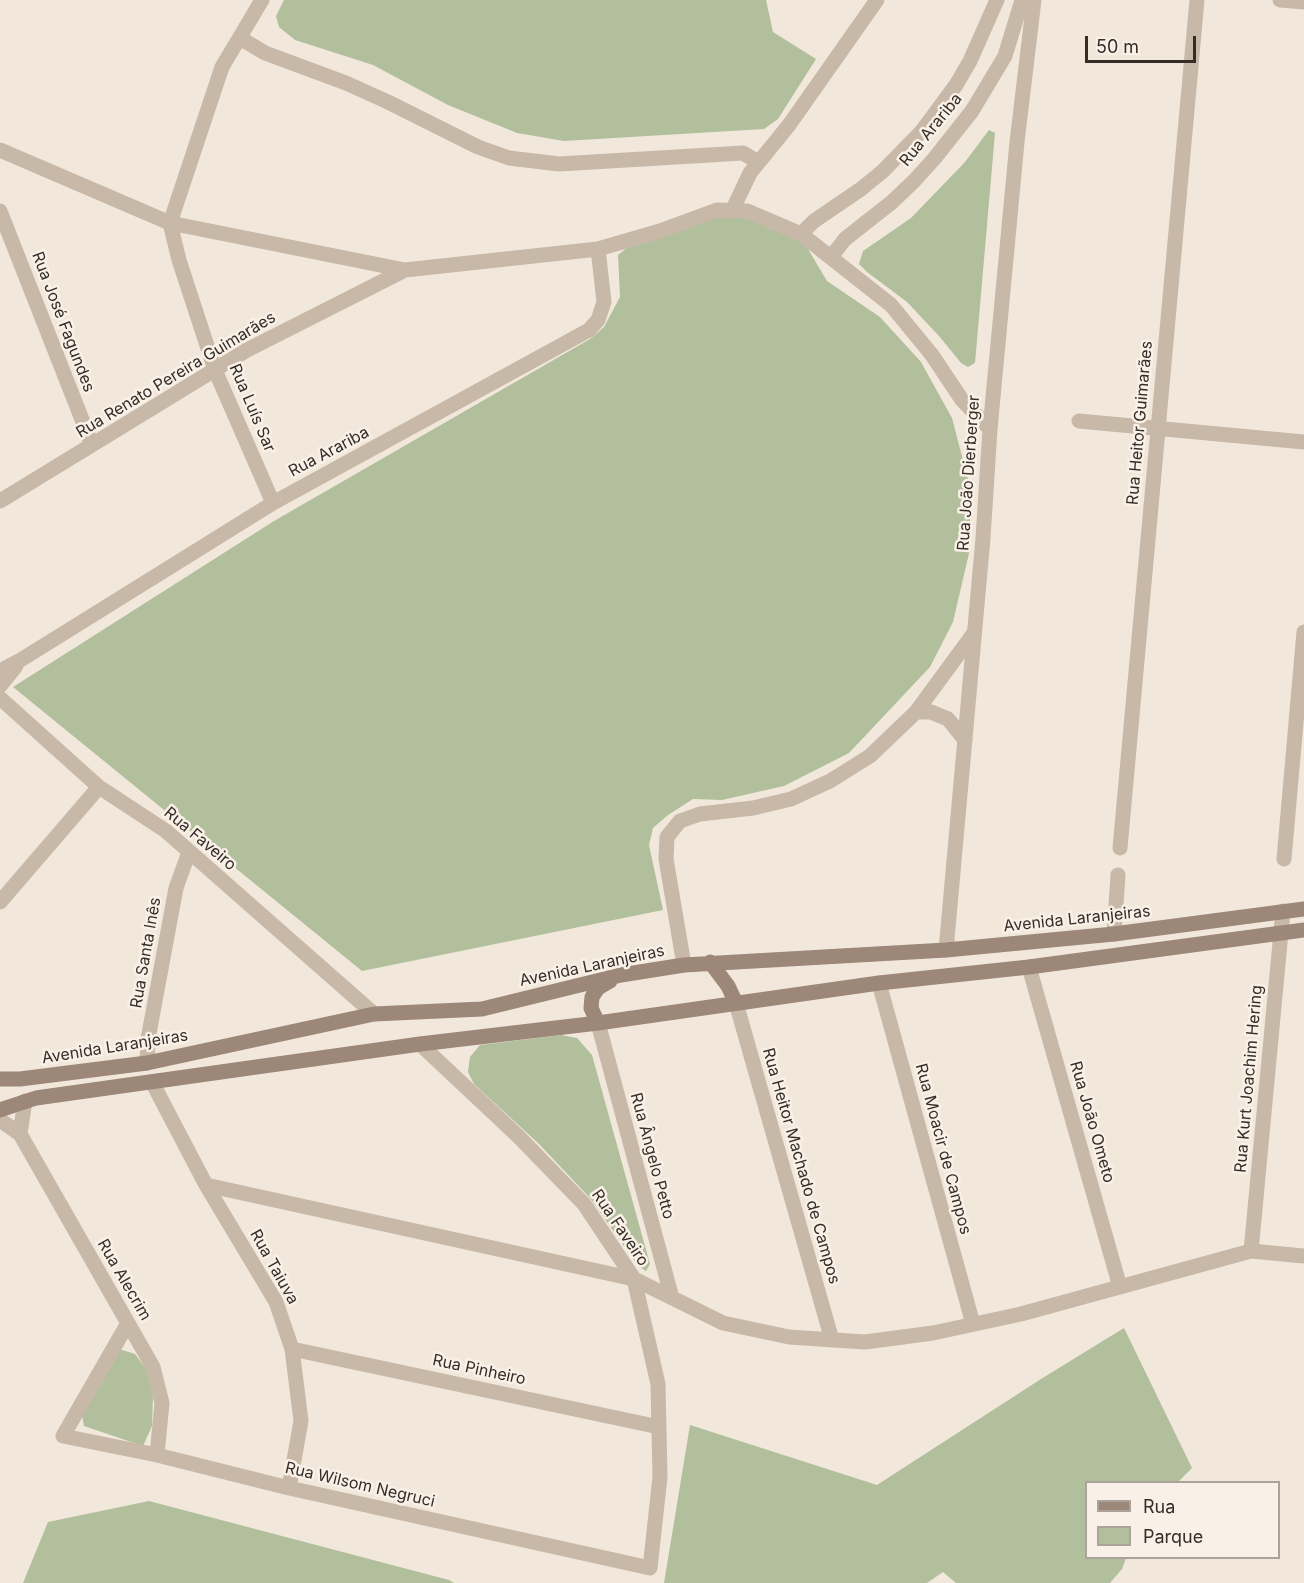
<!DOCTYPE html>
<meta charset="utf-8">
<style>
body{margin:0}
#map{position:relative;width:1304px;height:1583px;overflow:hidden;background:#f1e8db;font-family:Inter,sans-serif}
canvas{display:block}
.legend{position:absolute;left:1085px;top:1481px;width:195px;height:78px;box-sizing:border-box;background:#f9f1e7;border:2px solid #aba39b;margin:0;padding:8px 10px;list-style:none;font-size:18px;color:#352d28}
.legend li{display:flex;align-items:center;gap:12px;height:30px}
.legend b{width:30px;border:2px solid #aba39b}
.scale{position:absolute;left:1085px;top:36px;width:111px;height:27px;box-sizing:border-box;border:3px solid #352d28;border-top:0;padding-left:8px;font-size:18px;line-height:21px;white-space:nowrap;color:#352d28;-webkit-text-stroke:4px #f9f1e7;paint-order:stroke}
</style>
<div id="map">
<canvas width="1304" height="1583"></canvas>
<ul class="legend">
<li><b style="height:8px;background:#9c8779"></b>Rua</li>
<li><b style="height:16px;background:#b1bf9c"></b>Parque</li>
</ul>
<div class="scale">50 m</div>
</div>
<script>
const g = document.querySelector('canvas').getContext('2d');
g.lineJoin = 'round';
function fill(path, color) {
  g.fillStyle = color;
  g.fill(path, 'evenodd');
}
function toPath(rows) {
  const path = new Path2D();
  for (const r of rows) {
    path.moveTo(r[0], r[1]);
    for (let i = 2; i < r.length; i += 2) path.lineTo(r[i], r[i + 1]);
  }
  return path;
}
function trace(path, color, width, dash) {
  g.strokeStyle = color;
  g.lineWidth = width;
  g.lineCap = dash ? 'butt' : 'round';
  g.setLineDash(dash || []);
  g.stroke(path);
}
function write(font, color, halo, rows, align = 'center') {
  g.font = font + ' Inter,sans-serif';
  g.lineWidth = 5;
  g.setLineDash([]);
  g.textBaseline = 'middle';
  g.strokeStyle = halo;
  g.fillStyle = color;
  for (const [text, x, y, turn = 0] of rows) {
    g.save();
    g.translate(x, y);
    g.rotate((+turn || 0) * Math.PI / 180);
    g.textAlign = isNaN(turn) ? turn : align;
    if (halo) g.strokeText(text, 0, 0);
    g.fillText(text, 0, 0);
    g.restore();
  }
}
fill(toPath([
 [284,0,766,0,773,32,816,59,778,119,764,129,564,141,517,133,448,105,373,65,295,40,279,27,276,16],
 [989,130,995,133,975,363,968,367,961,363,939,336,907,302,867,272,859,264,863,251,911,218,965,162],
 [736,215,786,232,805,244,827,281,880,317,921,362,952,418,970,487,970,549,953,622,930,667,849,753,784,786,722,800,693,799,668,815,653,828,649,845,663,910,362,971,13,687,274,521,590,339,604,327,620,297,618,255,629,246,709,218],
 [561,1035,577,1038,592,1055,650,1264,646,1271,638,1266,590,1198,539,1144,474,1084,468,1072,470,1057,480,1045],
 [1124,1328,1192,1468,1178,1482,1086,1482,1086,1558,1126,1558,1122,1569,1110,1583,956,1583,943,1572,927,1583,664,1583,690,1425,877,1485,1041,1379],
 [119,1349,135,1354,146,1369,153,1396,152,1426,143,1446,84,1426,82,1415],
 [149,1501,449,1580,454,1583,23,1583,48,1522]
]), '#b1bf9c');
trace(toPath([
 [262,0,222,67,170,223,179,260,215,370,273,503],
 [240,38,265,53,346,83,388,102,478,147,509,158,559,164,743,153,758,162],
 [0,150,170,223,405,270,598,249,660,231,717,210,747,211,801,234],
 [0,211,92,445],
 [732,211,750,173,789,125,877,0],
 [1079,421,1304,442],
 [0,501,247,350,405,270],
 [0,671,19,661,273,503,589,330,598,320,604,302,598,249],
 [0,686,16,666],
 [0,698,99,787,166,831,374,1014],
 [916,712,931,712,948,719,965,740],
 [1120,848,1197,0],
 [1284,859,1304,632],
 [0,902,99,787],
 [1114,934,1118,875],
 [684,965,666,859,667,837,680,821,700,814,753,808,791,799,830,781,870,756,916,712,974,633],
 [1029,967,1120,1287],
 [879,983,973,1324],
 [736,1003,832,1340],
 [598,1023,672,1298],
 [147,1063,148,1039,176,888,189,852],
 [152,1082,206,1185,276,1302,292,1349,301,1421,289,1488],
 [0,1120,20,1134,153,1367,162,1403,157,1455],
 [20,1134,25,1101],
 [206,1185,634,1279,723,1323,789,1337,865,1342,933,1333,1021,1314,1251,1251,1304,1256],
 [1251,1251,1283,911],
 [128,1323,63,1436,157,1455,289,1488,650,1568,660,1477,658,1384,634,1279,584,1204,518,1136,420,1044],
 [292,1349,659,1427]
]), '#c8b8a7', 15);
trace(toPath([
 [1280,0,1304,2],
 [831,257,845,239,892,202,914,181,934,159,972,111,1005,56,1022,0],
 [990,429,962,400,932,355,891,305,801,234,814,221,861,189,883,171,922,131,956,85,970,61,997,0],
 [946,950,983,538,990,429,1017,142,1034,0]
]), '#c8b8a7', 15);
trace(toPath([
 [710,962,728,986,736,1003],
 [598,1023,591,1008,592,997,598,988,610,981],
 [0,1079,20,1079,147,1063,374,1014,482,1009,621,975,684,965,946,950,1114,934,1304,909],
 [0,1110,36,1098,420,1044,598,1023,879,983,1029,967,1304,930]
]), '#9c8779', 15);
write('16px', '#352d28', '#f9f1e7', [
 ["Rua Arariba",931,130,-51],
 ["Rua José Fagundes",63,322,69],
 ["Rua Renato Pereira Guimarães",176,375,-31],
 ["Rua Luís Sar",252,408,67],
 ["Rua Heitor Guimarães",1140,423,-85],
 ["Rua Arariba",329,452,-28],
 ["Rua João Dierberger",969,473,-86],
 ["Rua Faveiro",200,839,40],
 ["Avenida Laranjeiras",1077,919,-6],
 ["Rua Santa Inês",146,953,-80],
 ["Avenida Laranjeiras",592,966,-12],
 ["Avenida Laranjeiras",115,1047,-9],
 ["Rua Kurt Joachim Hering",1249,1079,-85],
 ["Rua João Ometo",1092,1122,74],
 ["Rua Moacir de Campos",943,1149,75],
 ["Rua Ângelo Petto",652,1156,75],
 ["Rua Heitor Machado de Campos",801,1166,74],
 ["Rua Faveiro",620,1228,56],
 ["Rua Taiuva",274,1267,61],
 ["Rua Alecrim",124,1280,60],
 ["Rua Pinheiro",479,1370,12],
 ["Rua Wilsom Negruci",360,1485,13]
]);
</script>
